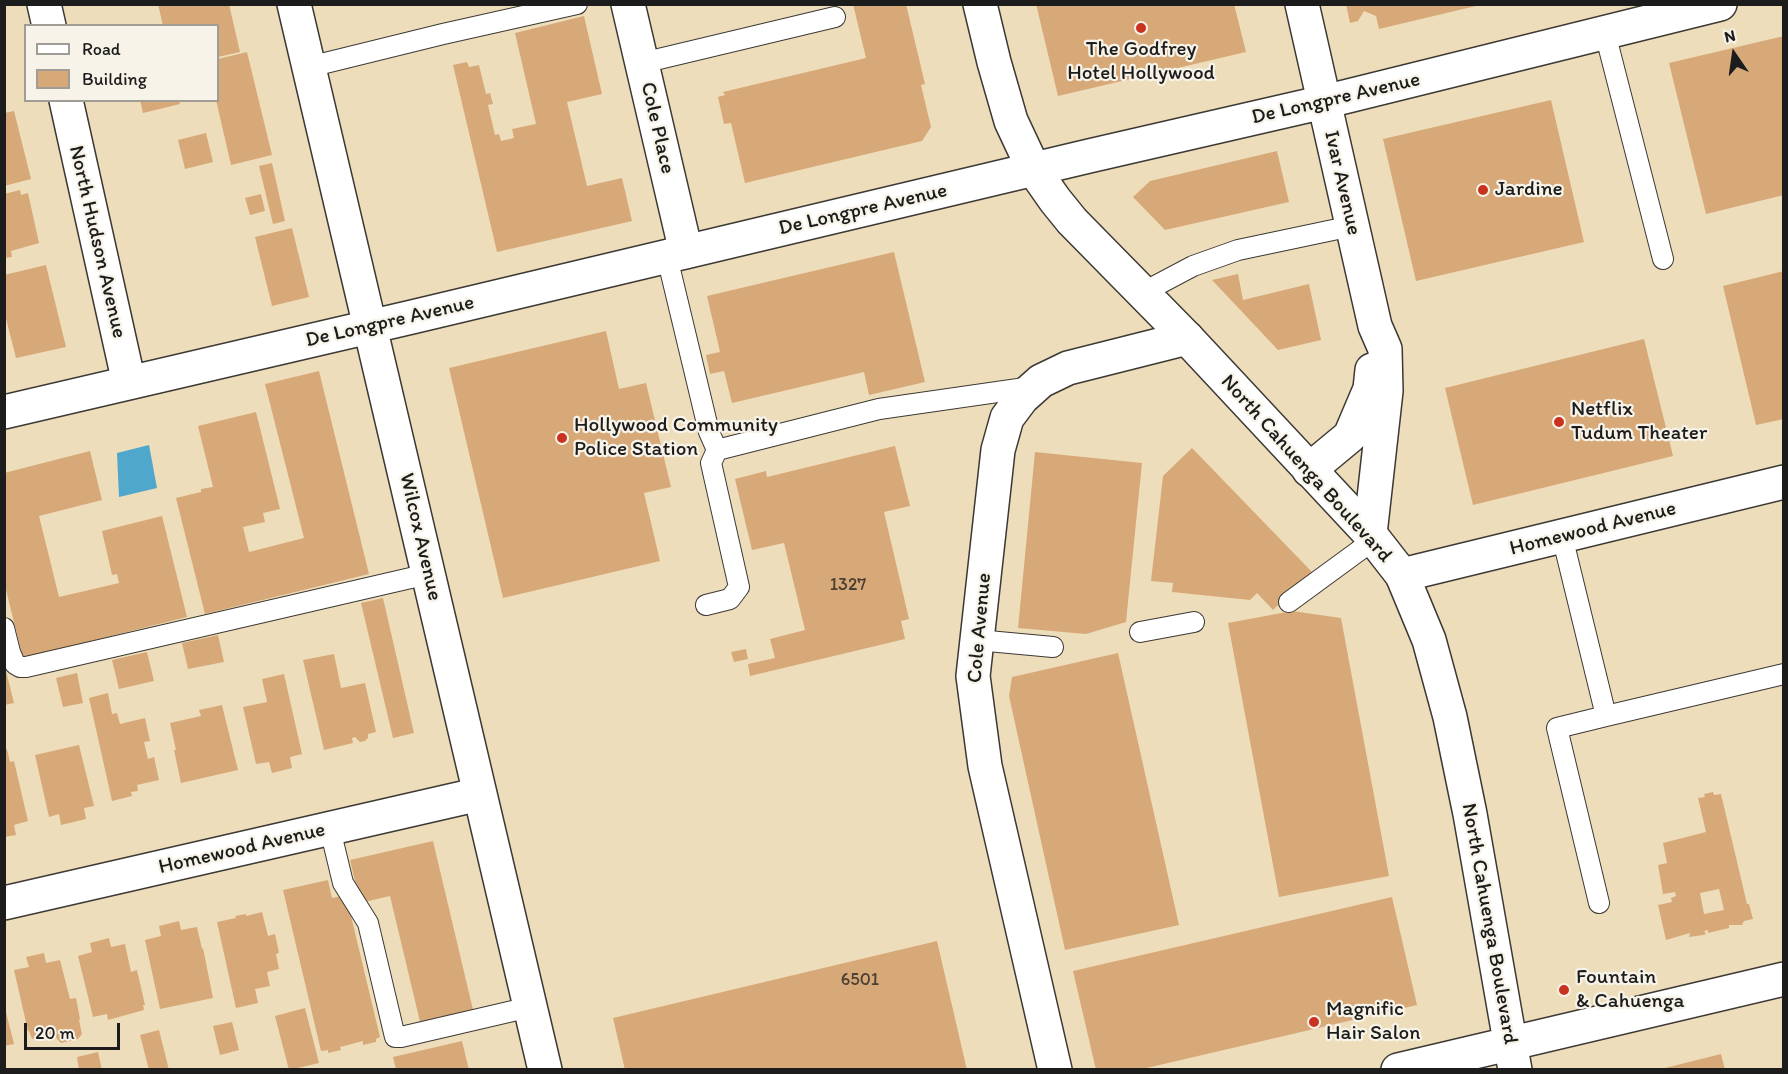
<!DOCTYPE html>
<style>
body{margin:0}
#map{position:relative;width:1788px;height:1074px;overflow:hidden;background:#edb;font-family:Itim,sans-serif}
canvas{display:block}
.frame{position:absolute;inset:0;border:6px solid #1c1c1c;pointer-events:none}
.legend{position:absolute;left:24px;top:24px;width:195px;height:78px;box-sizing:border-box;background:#f7f3e8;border:2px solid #9f9d96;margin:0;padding:8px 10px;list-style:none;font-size:18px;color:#1c1c1c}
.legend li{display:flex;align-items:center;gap:12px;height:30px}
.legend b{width:30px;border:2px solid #9f9d96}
.north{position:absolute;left:1704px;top:24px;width:60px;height:60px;-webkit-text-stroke:4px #f7f3e8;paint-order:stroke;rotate:347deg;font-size:16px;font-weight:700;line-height:24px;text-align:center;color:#1c1c1c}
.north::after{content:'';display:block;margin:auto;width:21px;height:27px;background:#1c1c1c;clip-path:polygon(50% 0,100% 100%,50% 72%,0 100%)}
.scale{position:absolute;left:24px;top:1023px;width:96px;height:27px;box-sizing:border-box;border:3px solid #1c1c1c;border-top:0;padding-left:8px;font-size:18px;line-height:21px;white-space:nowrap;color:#1c1c1c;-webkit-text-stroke:4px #f7f3e8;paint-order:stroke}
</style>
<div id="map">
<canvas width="1788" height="1074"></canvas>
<div class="frame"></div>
<ul class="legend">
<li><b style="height:8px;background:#fff"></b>Road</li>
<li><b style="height:16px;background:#d8a978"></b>Building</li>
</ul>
<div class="north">N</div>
<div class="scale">20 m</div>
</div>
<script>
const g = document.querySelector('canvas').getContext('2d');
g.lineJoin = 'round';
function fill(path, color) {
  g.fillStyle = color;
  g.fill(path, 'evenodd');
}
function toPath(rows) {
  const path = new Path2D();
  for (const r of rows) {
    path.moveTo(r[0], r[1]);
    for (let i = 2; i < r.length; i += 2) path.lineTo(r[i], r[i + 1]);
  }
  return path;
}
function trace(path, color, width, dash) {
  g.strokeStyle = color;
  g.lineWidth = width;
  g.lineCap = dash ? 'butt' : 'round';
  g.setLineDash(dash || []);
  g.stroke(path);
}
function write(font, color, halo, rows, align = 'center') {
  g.font = font + ' Itim,sans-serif';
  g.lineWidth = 4.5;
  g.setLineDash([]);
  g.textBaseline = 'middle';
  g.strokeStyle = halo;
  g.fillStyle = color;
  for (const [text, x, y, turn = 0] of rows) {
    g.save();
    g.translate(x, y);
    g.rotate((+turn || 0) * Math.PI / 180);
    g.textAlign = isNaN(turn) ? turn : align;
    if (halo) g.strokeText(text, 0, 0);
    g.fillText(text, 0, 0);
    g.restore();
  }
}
fill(toPath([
 [149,445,157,488,119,497,117,453]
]), '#4fa7cc');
fill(toPath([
 [158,4,229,4,240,52,218,57,218,26,163,26],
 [853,4,906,4,925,84,921,85,931,127,922,141,745,183,731,123,724,124,718,97,725,95,723,92,866,58],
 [1036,4,1234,4,1246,52,1058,96],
 [1346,4,1480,4,1480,5,1379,29,1376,16,1364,11,1358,21,1350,23],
 [584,16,602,94,567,102,587,186,622,178,632,221,497,252,453,65,467,62,469,67,479,65,486,94,490,93,493,104,488,105,495,135,499,134,501,141,514,138,512,129,536,124,515,33],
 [1784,36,1784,195,1706,214,1669,63],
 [247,52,272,155,231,165,216,100,218,100,218,59],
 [140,100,179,100,180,104,143,113],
 [1551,100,1584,242,1416,281,1383,139],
 [14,111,31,179,4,186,4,113],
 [206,133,213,162,185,169,178,140],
 [1277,151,1289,202,1165,230,1133,197,1150,181],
 [272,163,285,221,273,224,259,166],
 [20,190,21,195,28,193,39,243,11,251,12,257,4,258,4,194],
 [261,194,265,211,250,215,245,198],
 [292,228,309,297,272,306,255,237],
 [894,252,925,382,869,395,864,372,732,403,724,371,710,374,706,355,720,352,707,296],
 [46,265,66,347,16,358,4,311,4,275],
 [1784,271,1784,419,1756,425,1723,286],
 [1238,274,1243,300,1309,284,1321,340,1278,350,1212,280],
 [606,331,619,389,646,383,671,487,644,493,660,561,503,598,449,368],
 [1644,339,1673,456,1473,505,1445,388],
 [319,371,369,574,205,614,176,498,201,492,201,489,213,487,198,426,256,412,280,509,263,513,265,522,243,527,249,552,304,538,265,384],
 [895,446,910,506,884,512,909,619,901,621,905,639,750,676,748,664,775,658,770,639,805,630,784,543,752,550,735,479,766,471,767,477],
 [1192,448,1312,572,1273,610,1257,593,1250,600,1172,592,1173,583,1151,581,1163,476],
 [90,451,102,500,39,516,59,597,119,583,117,574,112,575,102,531,162,516,187,617,23,658,4,582,4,473],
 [1035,452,1142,463,1126,622,1086,634,1018,628],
 [383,598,414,733,393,738,361,603],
 [1292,611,1341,618,1389,876,1279,897,1228,623],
 [218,635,224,662,188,669,182,643],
 [746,649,748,659,734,662,731,652],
 [147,652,154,681,119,689,112,660],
 [1118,653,1179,925,1065,950,1009,696,1012,677],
 [334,654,341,688,365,683,376,732,368,734,368,738,365,741,360,742,355,737,352,738,353,743,324,750,303,660],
 [4,663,14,703,4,705],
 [77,673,83,703,63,707,56,678],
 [284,674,302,754,290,757,292,768,272,773,269,762,256,764,243,707,267,702,262,679],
 [108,693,112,714,117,713,120,724,145,718,150,741,144,742,148,759,154,757,159,780,137,785,138,791,131,792,132,796,112,801,89,698],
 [222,705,238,770,181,783,174,750,176,750,170,723,201,716,199,710],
 [79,745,94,806,84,808,86,819,61,825,59,814,49,817,35,755],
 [7,749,10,762,14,761,28,821,14,825,16,835,4,837,4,750],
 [1713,792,1714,795,1721,794,1747,904,1749,904,1753,919,1744,921,1742,925,1729,925,1729,928,1708,933,1708,930,1704,931,1706,934,1703,935,1689,937,1690,933,1666,940,1658,905,1672,902,1671,898,1676,896,1675,892,1663,894,1658,865,1667,863,1663,843,1706,832,1698,798,1705,797,1704,794],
 [1719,889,1724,910,1704,914,1700,893],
 [433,841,474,1014,421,1026,390,896,360,903,350,860],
 [328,880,332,898,346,895,380,1037,376,1039,376,1042,363,1045,363,1041,340,1047,341,1050,328,1053,328,1050,321,1051,283,890],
 [1392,897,1417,1005,1138,1070,1096,1070,1073,971],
 [262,912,268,936,275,934,279,953,276,954,279,969,267,972,270,986,255,989,258,1003,236,1008,217,922,236,918,235,916,246,914,246,916],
 [179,921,181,930,197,927,202,949,203,948,213,998,160,1009,145,940,161,936,159,926],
 [109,938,111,947,125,944,131,972,137,970,145,1005,143,1005,144,1010,108,1020,107,1014,93,1017,78,956,92,952,90,943],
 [937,941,967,1070,625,1070,613,1018],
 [44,953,46,963,60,960,70,999,76,998,80,1019,79,1020,82,1034,78,1039,61,1043,57,1039,55,1033,32,1039,29,1031,28,1031,14,970,29,967,26,957],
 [4,1004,14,1044,4,1046],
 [305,1008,319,1063,289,1070,275,1016],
 [232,1022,239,1050,220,1055,213,1026],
 [159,1030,169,1070,149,1070,140,1035],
 [462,1041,469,1070,396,1070,393,1057],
 [98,1052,102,1070,79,1070,77,1057],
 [1721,1054,1725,1070,1661,1070,1661,1069]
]), '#d8a978');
const lane = toPath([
 [1605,33,1663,259],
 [642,63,835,17],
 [309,67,443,34,577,4],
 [667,257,709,432,717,450,879,409,1032,387],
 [1142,293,1193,266,1238,250,1352,226],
 [1562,536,1606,716,1557,728,1599,903],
 [1289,602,1375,539],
 [706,605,730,599,739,587,711,463,717,450],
 [4,628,10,652,15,664,20,667,26,667,428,574],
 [1140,632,1194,622],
 [977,640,1053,647],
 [1606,716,1784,674],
 [330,829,343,883,368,923,395,1037,401,1037,530,1007]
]);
const street = toPath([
 [44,4,49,26],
 [294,4,545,1070],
 [628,4,686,252],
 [1302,4,1375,326,1385,349,1386,391,1370,534],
 [66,100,129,383],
 [4,412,412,317,1089,156,1324,102,1720,4],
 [1309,470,1350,436,1370,389,1372,370],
 [1402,575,1784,482],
 [4,903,480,794],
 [1055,1070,985,766,973,676,998,450,1007,418,1022,398,1041,381,1068,368,1187,338]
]);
const secondary = toPath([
 [980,4,994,62,1011,121,1034,170,1055,200,1072,221,1187,338,1370,534,1402,575,1429,640,1450,717,1470,814,1515,1070],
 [1398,1070,1784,979]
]);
trace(lane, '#3c3934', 22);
trace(street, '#3c3934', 36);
trace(secondary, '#3c3934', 36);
trace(lane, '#fff', 20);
trace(street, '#fff', 33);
trace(secondary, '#fff', 33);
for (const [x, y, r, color] of [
 [1141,28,6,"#c8321e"],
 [1483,190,6,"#c8321e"],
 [1559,422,6,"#c8321e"],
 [562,438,6,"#c8321e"],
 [1564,990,6,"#c8321e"],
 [1314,1022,6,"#c8321e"]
]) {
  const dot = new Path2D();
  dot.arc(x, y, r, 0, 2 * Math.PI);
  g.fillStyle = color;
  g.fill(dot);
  trace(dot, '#f7f3e8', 2);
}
write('18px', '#4b3f33', null, [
 ["1327",848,585],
 ["6501",860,980]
]);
write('21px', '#1c1c1c', '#f7f3e8', [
 ["The Godfrey",1141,50,"center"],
 ["Hotel Hollywood",1141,74,"center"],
 ["Jardine",1495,190],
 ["Netflix",1571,410],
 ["Tudum Theater",1571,434],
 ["Hollywood Community",574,426],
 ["Police Station",574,450],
 ["Fountain",1576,978],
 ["& Cahuenga",1576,1002],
 ["Magnific",1326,1010],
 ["Hair Salon",1326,1034]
], 'left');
write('21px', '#1c1c1c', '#f7f3e8', [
 ["De Longpre Avenue",1336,99,-13],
 ["Cole Place",657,128,77],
 ["Ivar Avenue",1342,183,77],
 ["De Longpre Avenue",863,210,-13],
 ["North Hudson Avenue",97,242,77],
 ["De Longpre Avenue",390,322,-13],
 ["North Cahuenga Boulevard",1306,469,48],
 ["Homewood Avenue",1593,529,-14],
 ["Wilcox Avenue",420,537,77],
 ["Cole Avenue",980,628,-85],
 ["Homewood Avenue",242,849,-13],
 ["North Cahuenga Boulevard",1489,924,80]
]);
</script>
